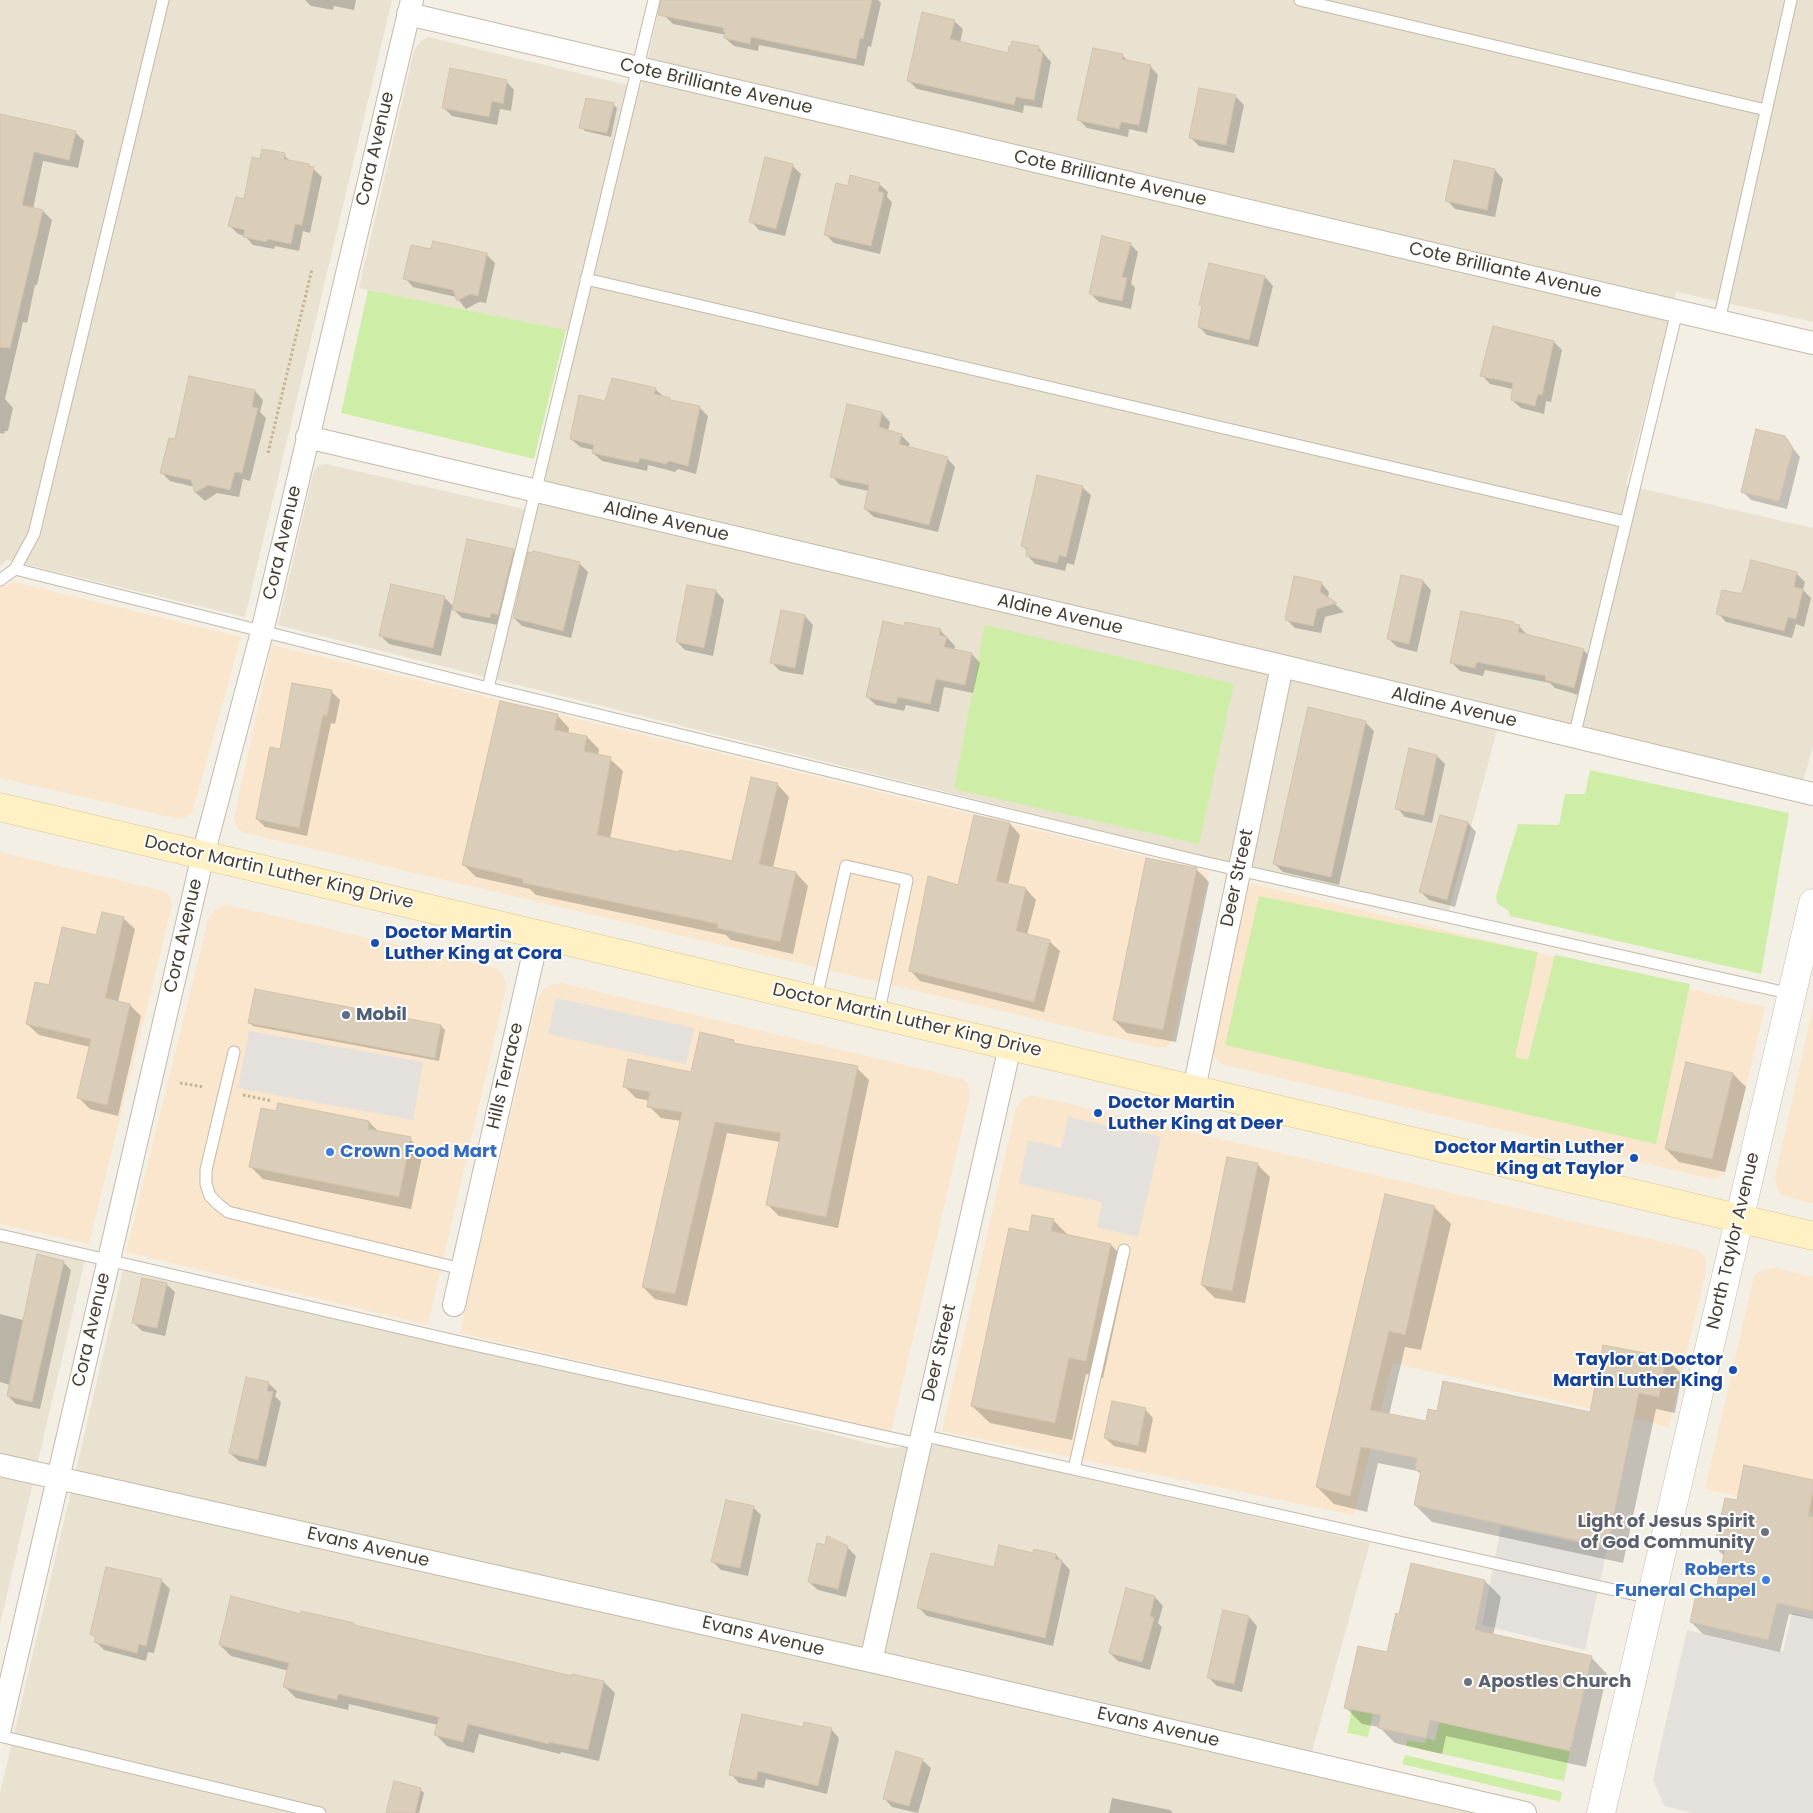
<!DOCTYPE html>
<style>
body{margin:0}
canvas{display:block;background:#f4efe4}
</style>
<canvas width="1813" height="1813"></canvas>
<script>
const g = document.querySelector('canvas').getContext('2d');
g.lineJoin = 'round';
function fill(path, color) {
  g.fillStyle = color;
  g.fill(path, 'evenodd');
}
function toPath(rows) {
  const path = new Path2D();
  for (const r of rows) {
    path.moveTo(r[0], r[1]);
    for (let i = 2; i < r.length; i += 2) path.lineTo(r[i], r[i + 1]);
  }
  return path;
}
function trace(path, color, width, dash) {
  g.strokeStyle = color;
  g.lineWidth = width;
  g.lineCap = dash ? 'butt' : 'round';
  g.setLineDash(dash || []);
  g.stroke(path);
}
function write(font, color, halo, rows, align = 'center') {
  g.font = font + ' Poppins,sans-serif';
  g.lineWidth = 4;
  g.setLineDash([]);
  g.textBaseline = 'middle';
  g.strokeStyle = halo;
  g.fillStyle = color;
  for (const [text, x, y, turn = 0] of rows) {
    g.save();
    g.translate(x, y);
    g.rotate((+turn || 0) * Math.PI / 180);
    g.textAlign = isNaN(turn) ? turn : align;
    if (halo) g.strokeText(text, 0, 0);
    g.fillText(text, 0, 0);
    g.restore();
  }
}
fill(toPath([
 [0,0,392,0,245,617,7,560,0,566],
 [661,0,1813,0,1813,322,1676,292,1626,485,1813,528,1813,747,1800,791,1500,719,1447,917,278,625,314,470,318,466,326,464,537,512,579,333,359,288,414,51,420,42,428,37,641,88],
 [0,1240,85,1260,0,1624],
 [124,1266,456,1341,888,1448,939,1445,1370,1543,1309,1763,1525,1813,0,1813,0,1793]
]), '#e9e2d1');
fill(toPath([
 [15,582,241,637,192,813,185,818,175,818,0,778,0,587],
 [272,645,1209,872,1173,1038,1169,1046,1159,1048,245,833,238,829,234,818],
 [0,852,164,891,170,896,172,905,89,1244,0,1224],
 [1249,883,1765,1007,1726,1171,1721,1177,1712,1179,1225,1065,1217,1061,1214,1055,1213,1046],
 [228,905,495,968,502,973,506,983,505,992,428,1325,126,1252,208,920,212,913,219,907],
 [562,983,963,1079,968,1084,970,1093,969,1100,891,1432,460,1333,538,997,545,988,553,984],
 [1813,1007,1813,1203,1786,1197,1778,1192,1775,1177],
 [1031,1095,1697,1250,1703,1254,1706,1262,1706,1271,1669,1427,1393,1363,1354,1515,942,1431,1016,1108,1024,1098],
 [1776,1268,1813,1277,1813,1513,1705,1489,1754,1276,1760,1271]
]), '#f9e6cc');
fill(toPath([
 [368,290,566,330,534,459,341,413],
 [985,625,1234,684,1199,844,954,789],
 [1590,770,1789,813,1761,974,1510,916,1509,911,1497,903,1496,896,1518,824,1559,825,1565,794,1585,794],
 [1259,896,1538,952,1515,1057,1528,1060,1555,955,1690,984,1656,1144,1225,1045],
 [1352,1709,1373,1714,1368,1737,1347,1733],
 [1439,1722,1570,1751,1564,1781,1406,1746,1407,1740,1425,1743,1426,1738,1435,1741],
 [1405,1755,1562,1792,1560,1802,1557,1801,1402,1764]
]), '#ceeea8');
fill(toPath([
 [556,998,694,1028,686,1064,548,1034],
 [249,1031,423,1062,413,1120,238,1088],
 [1068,1117,1161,1137,1138,1237,1097,1227,1102,1202,1019,1184,1028,1140,1061,1148],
 [1501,1526,1607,1549,1585,1650,1482,1625],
 [1792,1613,1813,1618,1813,1813,1693,1813,1664,1806,1653,1779,1687,1630,1783,1652]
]), '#e4e1dd');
fill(toPath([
 [305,0,356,0,354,10,334,6,333,10,311,6],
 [667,0,878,0,881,3,871,47,868,46,864,66,759,45,758,51,734,46,725,38,726,35,673,24,664,15],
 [954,21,963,29,960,43,1009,55,1038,47,1051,62,1042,108,1024,105,1023,113,917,89,908,80],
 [1123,56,1129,62,1150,66,1158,75,1147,133,1129,129,1128,137,1087,128,1079,120],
 [506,81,514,90,511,111,500,109,497,125,452,116,443,107],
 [1235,96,1244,105,1234,153,1199,146,1191,138],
 [613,104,617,108,611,137,585,131,581,127],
 [0,115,75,132,84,141,78,168,43,161,33,209,43,211,52,220,37,285,35,285,27,323,23,322,5,399,13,408,8,431,5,431,4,434,0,433],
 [284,155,291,162,309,165,322,177,310,233,303,231,299,251,275,246,274,249,253,245,245,236,238,234,230,226,245,200,261,160],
 [792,165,801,174,785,236,759,230,751,221],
 [1495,170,1503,179,1495,217,1455,209,1447,200],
 [879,184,888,192,887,197,892,202,880,254,834,243,825,234,848,187],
 [1130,244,1138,252,1131,283,1135,288,1131,309,1099,302,1090,293],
 [432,251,486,254,495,263,486,303,479,302,466,309,456,297,413,287,405,278],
 [1265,277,1273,286,1258,347,1207,335,1199,327],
 [1554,342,1562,350,1551,402,1546,401,1544,414,1521,408,1512,400,1513,389,1490,384,1482,375],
 [190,377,255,391,263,400,260,412,266,418,250,481,243,479,239,497,217,493,205,501,196,493,194,487,170,481,162,473,176,440],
 [655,389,664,397,670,399,673,402,699,407,708,416,696,474,678,469,675,472,648,465,647,471,602,461,593,453,594,450,580,447,571,439,606,402],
 [882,413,890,422,888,431,901,435,910,444,908,448,947,458,955,467,938,532,874,517,865,509,869,491,840,485,832,476],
 [1784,437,1800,457,1787,509,1751,500,1743,492],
 [1082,487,1091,495,1074,565,1067,563,1065,571,1035,564,1027,555,1028,551,1022,546],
 [513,550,522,559,498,625,462,618,452,608,441,656,389,644,381,636,444,597,454,607],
 [579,563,588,572,571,638,522,626,514,618],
 [1796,573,1805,582,1803,590,1811,598,1804,627,1796,624,1792,638,1726,622,1718,613,1743,596],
 [1423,581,1431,590,1417,652,1397,647,1388,638],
 [1321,583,1329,592,1328,598,1344,612,1325,617,1321,633,1295,628,1287,620],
 [688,586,716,591,724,600,713,656,685,650,677,642],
 [805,616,813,625,803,675,780,671,771,662],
 [1515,626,1519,626,1527,635,1583,650,1592,658,1582,696,1555,688,1550,683,1485,670,1483,676,1460,671,1451,662],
 [905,627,940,630,955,646,954,651,972,654,980,663,973,693,944,687,939,712,906,705,904,711,876,705,867,697],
 [331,691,340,700,335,724,331,723,307,836,265,827,257,819,281,751],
 [557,715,569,728,568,734,587,737,599,749,598,756,610,759,623,771,610,839,680,854,733,862,777,784,789,797,773,868,796,873,808,886,793,954,731,940,726,935,536,895,530,889,476,877,464,865],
 [1365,722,1374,731,1339,885,1283,872,1274,863],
 [1437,756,1445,764,1432,823,1405,817,1397,808],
 [975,816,1010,824,1020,835,1008,885,1026,889,1036,900,1027,935,1049,941,1060,951,1044,1012,920,981,910,970,959,886],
 [1441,816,1468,823,1476,832,1455,907,1429,900,1421,892],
 [1196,869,1209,882,1176,1042,1127,1033,1114,1020],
 [123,918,135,929,118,1002,130,1005,141,1016,118,1116,90,1109,79,1098,90,1047,39,1035,27,1024,50,987],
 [249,1022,441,1026,445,1030,439,1061,253,1026],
 [733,1041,737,1045,857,1068,869,1080,838,1228,779,1216,767,1204,780,1142,727,1133,687,1306,655,1299,643,1287,681,1121,661,1118,649,1106,650,1101,636,1098,624,1086,692,1073],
 [1733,1074,1746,1087,1725,1172,1679,1162,1666,1149],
 [277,1112,369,1122,379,1132,410,1139,423,1152,411,1209,263,1179,250,1166],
 [1257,1164,1270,1177,1245,1303,1215,1298,1202,1285],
 [1434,1207,1451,1224,1421,1350,1405,1347,1389,1415,1427,1422,1438,1413,1591,1413,1666,1358,1682,1374,1675,1413,1656,1409,1623,1563,1432,1522,1415,1505,1422,1475,1417,1471,1378,1463,1367,1512,1334,1504,1317,1487],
 [1053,1220,1069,1236,1111,1245,1128,1262,1103,1378,1086,1374,1072,1440,990,1423,972,1406,1030,1233],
 [38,1256,63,1262,71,1270,40,1409,16,1404,8,1396,10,1385,0,1382,0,1314,23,1320],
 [166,1284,175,1292,165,1336,142,1331,133,1322],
 [268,1383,277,1391,275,1396,281,1402,266,1467,239,1461,230,1453],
 [1145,1409,1153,1418,1146,1453,1114,1446,1105,1438],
 [1813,1481,1813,1619,1789,1614,1780,1652,1703,1634,1691,1622,1716,1596,1725,1557,1715,1547,1738,1502],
 [753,1507,761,1515,748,1576,721,1570,713,1562],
 [847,1547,856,1556,846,1597,818,1590,809,1582],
 [1034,1555,1056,1555,1070,1570,1053,1646,927,1616,919,1608,995,1569],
 [161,1580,170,1589,154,1653,148,1652,146,1661,104,1650,96,1642,97,1639,91,1633],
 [1485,1581,1501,1597,1493,1636,1591,1657,1607,1674,1586,1767,1446,1736,1442,1754,1395,1743,1379,1727,1362,1724,1345,1707,1388,1654],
 [1155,1597,1163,1606,1158,1623,1162,1627,1150,1670,1118,1661,1110,1653],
 [1224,1611,1249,1617,1257,1626,1242,1692,1217,1686,1209,1678],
 [302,1615,354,1624,356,1626,573,1677,573,1675,604,1682,615,1693,599,1761,561,1752,560,1754,479,1734,474,1753,447,1746,436,1735,438,1725,349,1704,348,1710,296,1698,285,1687,289,1671,231,1656,220,1645],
 [803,1728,831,1729,839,1738,827,1794,766,1779,764,1788,739,1783,731,1774],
 [922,1760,931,1768,918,1813,892,1807,884,1798],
 [420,1789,424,1793,419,1813,388,1813],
 [1112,1798,1170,1810,1173,1813,1109,1813]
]), '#0003');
const building = toPath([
 [661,0,872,0,863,39,860,38,856,59,751,37,750,44,724,38,725,32,723,31,724,28,658,15,661,0],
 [922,12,955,20,950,39,1008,53,1009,46,1011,46,1012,41,1039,46,1038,51,1043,52,1034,100,1016,97,1014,105,907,81,922,12],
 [1093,48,1123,54,1122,59,1151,65,1139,125,1121,122,1119,129,1077,120,1093,48],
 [450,68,507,80,503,104,492,101,489,117,442,108,450,68],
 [1199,88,1236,95,1226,145,1189,138,1199,88],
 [586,98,614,103,607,133,579,128,586,98],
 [0,114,76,131,69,160,34,152,22,205,43,210,10,348,0,347,0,114],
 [262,149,285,153,284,159,309,164,309,167,314,167,302,225,295,224,291,244,267,239,266,242,243,237,245,230,228,226,236,197,244,199,252,157,260,159,262,149],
 [765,157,793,164,776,229,749,222,765,157],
 [1454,160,1495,169,1487,210,1445,201,1454,160],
 [850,175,880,183,878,191,884,193,871,246,824,235,836,183,848,186,850,175],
 [1102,236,1131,243,1122,277,1127,278,1122,301,1089,294,1102,236],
 [433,241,487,253,478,296,470,294,457,301,453,290,403,279,411,245,431,249,433,241],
 [1209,263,1265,276,1249,340,1198,327,1202,306,1199,305,1209,263],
 [1493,326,1554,341,1542,395,1538,394,1535,406,1511,400,1513,383,1480,376,1493,326],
 [189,376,255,390,252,407,258,408,242,473,235,472,230,490,208,485,195,493,191,480,160,473,169,438,175,439,189,376],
 [612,378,656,388,654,394,670,398,670,400,700,406,688,466,669,461,666,464,640,458,638,463,592,453,594,445,570,439,579,395,605,401,612,378],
 [847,404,882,412,879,427,902,434,899,444,948,457,929,525,864,509,869,485,830,477,847,404],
 [1756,429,1785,436,1793,448,1779,501,1741,492,1756,429],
 [1037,475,1083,486,1066,557,1059,555,1057,563,1026,556,1027,548,1021,546,1037,475],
 [467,539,514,549,498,615,491,613,490,618,452,610,467,539],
 [533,551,580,562,563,631,513,618,528,552,533,553,533,551],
 [1751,560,1797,572,1794,587,1803,589,1796,619,1788,617,1784,631,1716,614,1722,590,1742,594,1751,560],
 [1401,575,1423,580,1409,644,1387,639,1401,575],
 [1294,576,1322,582,1320,592,1337,603,1317,609,1313,626,1285,620,1294,576],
 [391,584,445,596,433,648,379,636,391,584],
 [687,585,716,590,704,648,676,642,687,585],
 [781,610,805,615,795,668,770,663,781,610],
 [1461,611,1514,622,1514,624,1520,625,1518,632,1584,649,1574,688,1545,680,1546,676,1477,662,1475,668,1450,663,1461,611],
 [883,621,904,626,905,622,941,629,939,635,947,637,944,647,972,653,965,685,936,679,930,704,898,697,896,704,866,697,883,621],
 [292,683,332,690,327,716,323,715,299,828,256,819,270,747,280,749,292,683],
 [500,701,558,714,554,730,587,736,584,751,611,757,597,835,679,852,679,850,732,861,751,777,778,783,759,864,796,872,780,942,717,928,718,924,523,883,523,879,462,865,500,701],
 [1308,707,1366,721,1331,877,1273,864,1308,707],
 [1409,748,1437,755,1424,815,1395,809,1409,748],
 [974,815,1010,823,996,881,1026,888,1016,931,1050,940,1034,1002,909,971,928,876,958,885,974,815],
 [1440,815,1468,822,1447,900,1419,892,1440,815],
 [1146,858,1197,868,1163,1030,1113,1020,1146,858],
 [102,912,124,917,105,998,130,1004,107,1105,77,1098,91,1039,26,1024,35,982,49,985,62,927,96,935,102,912],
 [255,989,441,1025,435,1058,248,1023,255,989],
 [700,1032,734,1040,733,1043,858,1066,826,1217,766,1205,781,1133,715,1122,675,1294,642,1287,682,1112,647,1107,650,1092,623,1087,628,1059,691,1072,700,1032],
 [1686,1062,1733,1073,1712,1159,1665,1149,1686,1062],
 [278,1103,369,1121,368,1129,411,1137,399,1197,249,1167,261,1108,276,1111,278,1103],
 [1227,1157,1258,1163,1232,1291,1201,1285,1227,1157],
 [1385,1194,1435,1206,1405,1335,1389,1331,1370,1410,1426,1421,1428,1409,1437,1411,1443,1381,1590,1412,1603,1345,1666,1357,1659,1397,1639,1393,1607,1547,1414,1505,1421,1471,1415,1470,1417,1458,1361,1447,1350,1496,1316,1487,1385,1194],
 [1032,1215,1054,1219,1051,1231,1111,1244,1086,1361,1069,1358,1055,1423,971,1406,1009,1228,1029,1232,1032,1215],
 [37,1254,64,1261,32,1402,7,1396,37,1254],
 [142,1278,167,1283,157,1328,132,1323,142,1278],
 [246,1377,269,1382,267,1391,273,1392,258,1460,229,1453,246,1377],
 [1112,1401,1146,1408,1138,1446,1104,1438,1112,1401],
 [1744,1465,1813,1480,1813,1491,1808,1516,1813,1517,1813,1611,1777,1603,1768,1640,1690,1622,1697,1590,1715,1594,1725,1550,1714,1547,1725,1498,1737,1500,1744,1465],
 [726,1500,754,1506,740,1568,711,1562,726,1500],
 [827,1536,848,1546,838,1589,808,1582,817,1543,825,1545,827,1536],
 [999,1545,1033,1553,1034,1549,1056,1554,1055,1559,1062,1560,1045,1638,917,1608,931,1553,994,1567,999,1545],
 [1411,1563,1485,1580,1475,1630,1592,1656,1570,1751,1430,1720,1426,1738,1378,1728,1381,1715,1344,1708,1358,1646,1387,1652,1396,1613,1399,1614,1411,1563],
 [106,1567,162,1579,146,1646,139,1644,137,1653,94,1642,96,1637,90,1634,106,1567],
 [1126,1588,1155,1596,1150,1616,1154,1618,1142,1662,1109,1653,1126,1588],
 [231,1596,301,1614,301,1611,354,1623,354,1625,572,1676,572,1674,604,1681,588,1750,549,1742,549,1744,468,1724,463,1742,434,1735,439,1717,338,1694,337,1700,283,1687,289,1663,219,1645,231,1596],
 [1223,1610,1249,1616,1234,1684,1207,1678,1223,1610],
 [742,1714,803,1727,804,1722,832,1728,818,1786,758,1771,756,1780,729,1775,742,1714],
 [896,1751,923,1759,909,1806,883,1799,896,1751],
 [394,1781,421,1788,415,1813,386,1813,394,1781]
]);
fill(building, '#dacebb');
trace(building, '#d3c3ab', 1);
const service = toPath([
 [1300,0,1766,110],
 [586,279,1626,522],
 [1719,321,1791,0],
 [15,569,488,688,1203,862,1792,994],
 [0,580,15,569,34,534,163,0],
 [488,688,654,0],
 [1574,737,1677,311],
 [816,999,846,866,907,880,878,1015],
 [234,1052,206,1170,206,1184,210,1196,218,1204,228,1212,462,1269],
 [0,1235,456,1341,919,1444],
 [921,1435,1650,1598],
 [1074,1469,1124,1250],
 [0,1736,320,1813]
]);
const minor = toPath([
 [408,14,1813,343],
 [307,437,1282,666,1813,794],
 [1194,1089,1282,666],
 [454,1305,538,935],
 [0,1465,871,1661,1525,1813],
 [871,1661,1010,1046],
 [0,1728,203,855,262,632,412,0]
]);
const tertiary = toPath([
 [1601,1813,1813,903]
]);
const secondary = toPath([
 [0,807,1813,1236]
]);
trace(service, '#c4baa9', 13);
trace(minor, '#c4baa9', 24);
trace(tertiary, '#c4baa9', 29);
trace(secondary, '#d9c68e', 29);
trace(toPath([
 [268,453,312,269],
 [180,1083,204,1087],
 [243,1095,272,1101]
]), '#c4b495', 3, [2.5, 2.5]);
trace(service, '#fff', 11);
trace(minor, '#fff', 22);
trace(tertiary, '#fff', 28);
trace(secondary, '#fff1c3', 28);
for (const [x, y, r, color] of [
 [375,943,5,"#1a4fb4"],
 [346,1015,5,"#5c6f8a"],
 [1098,1113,5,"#1a4fb4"],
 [330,1152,5,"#3f7fe0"],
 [1634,1158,5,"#1a4fb4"],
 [1733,1370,5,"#1a4fb4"],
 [1765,1532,5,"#6b7280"],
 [1766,1580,5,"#3f7fe0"],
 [1468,1682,5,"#6b7280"]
]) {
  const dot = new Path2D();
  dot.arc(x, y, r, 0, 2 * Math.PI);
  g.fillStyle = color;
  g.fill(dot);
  trace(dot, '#fff', 2);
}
write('18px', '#473f33', '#fff', [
 ["Cote Brilliante Avenue",716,87,13],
 ["Cora Avenue",376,149,-77],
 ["Cote Brilliante Avenue",1110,179,13],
 ["Cote Brilliante Avenue",1505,271,13],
 ["Aldine Avenue",666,522,13],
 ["Cora Avenue",283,543,-77],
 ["Aldine Avenue",1060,615,13],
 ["Aldine Avenue",1454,708,13],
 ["Doctor Martin Luther King Drive",279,873,13],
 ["Deer Street",1238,878,-78],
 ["Cora Avenue",184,936,-77],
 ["Doctor Martin Luther King Drive",907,1021,13],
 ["Hills Terrace",506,1076,-77],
 ["North Taylor Avenue",1734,1241,-77],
 ["Cora Avenue",92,1330,-77],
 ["Deer Street",940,1353,-77],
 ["Evans Avenue",368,1548,13],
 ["Evans Avenue",763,1637,13],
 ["Evans Avenue",1158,1728,13]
]);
write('bold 18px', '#164399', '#fff', [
 ["Doctor Martin",385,933],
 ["Luther King at Cora",385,954],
 ["Doctor Martin",1108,1103],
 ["Luther King at Deer",1108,1124],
 ["Doctor Martin Luther",1624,1148,"right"],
 ["King at Taylor",1624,1169,"right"],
 ["Taylor at Doctor",1723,1360,"right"],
 ["Martin Luther King",1723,1381,"right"]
], 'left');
write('bold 18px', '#4e5e75', '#fff', [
 ["Mobil",356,1015]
], 'left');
write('bold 18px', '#366cbe', '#fff', [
 ["Crown Food Mart",340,1152],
 ["Roberts",1756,1570,"right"],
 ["Funeral Chapel",1756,1591,"right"]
], 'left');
write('bold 18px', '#5b616d', '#fff', [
 ["Light of Jesus Spirit",1755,1522],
 ["of God Community",1755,1543],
 ["Apostles Church",1478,1682,"left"]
], 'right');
</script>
